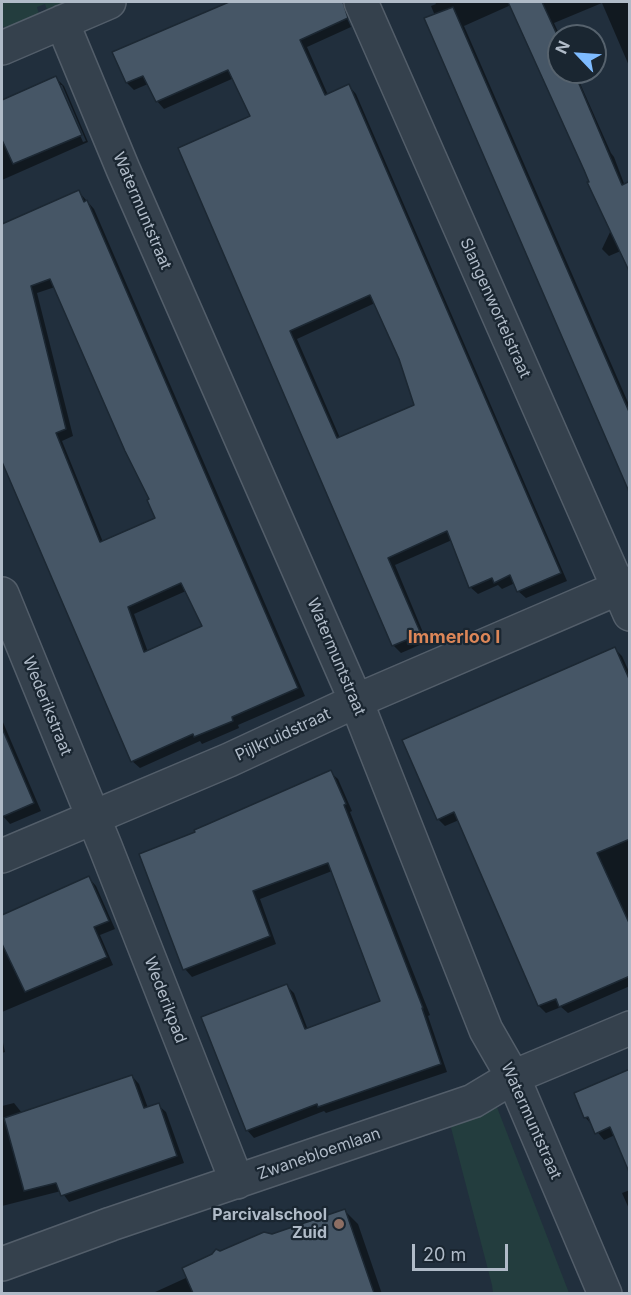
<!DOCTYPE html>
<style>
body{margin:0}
#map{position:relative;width:631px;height:1295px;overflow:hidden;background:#212f3d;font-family:Inter,sans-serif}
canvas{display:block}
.frame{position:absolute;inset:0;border:3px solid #b0bbc8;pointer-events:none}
.north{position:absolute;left:547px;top:24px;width:60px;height:60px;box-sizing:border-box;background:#1a2631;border:2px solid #56626d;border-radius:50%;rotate:295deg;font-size:16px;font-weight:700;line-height:24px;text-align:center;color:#b0bbc8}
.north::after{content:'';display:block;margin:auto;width:21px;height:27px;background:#7ebbff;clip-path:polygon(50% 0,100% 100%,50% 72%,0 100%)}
.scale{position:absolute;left:412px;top:1244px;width:96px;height:27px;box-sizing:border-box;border:3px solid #b0bbc8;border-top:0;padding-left:8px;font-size:18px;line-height:21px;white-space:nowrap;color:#b0bbc8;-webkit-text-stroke:4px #1a2631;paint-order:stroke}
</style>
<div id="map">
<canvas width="631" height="1295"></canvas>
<div class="frame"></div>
<div class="north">N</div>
<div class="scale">20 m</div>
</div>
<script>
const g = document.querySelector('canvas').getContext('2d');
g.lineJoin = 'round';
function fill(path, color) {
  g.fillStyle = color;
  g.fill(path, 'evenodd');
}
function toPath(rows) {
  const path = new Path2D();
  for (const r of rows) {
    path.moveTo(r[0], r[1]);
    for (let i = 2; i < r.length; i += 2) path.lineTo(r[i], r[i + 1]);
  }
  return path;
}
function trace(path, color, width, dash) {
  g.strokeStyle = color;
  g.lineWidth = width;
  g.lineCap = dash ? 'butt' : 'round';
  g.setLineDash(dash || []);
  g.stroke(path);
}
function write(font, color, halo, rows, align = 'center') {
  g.font = font + ' Inter,sans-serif';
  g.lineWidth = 4.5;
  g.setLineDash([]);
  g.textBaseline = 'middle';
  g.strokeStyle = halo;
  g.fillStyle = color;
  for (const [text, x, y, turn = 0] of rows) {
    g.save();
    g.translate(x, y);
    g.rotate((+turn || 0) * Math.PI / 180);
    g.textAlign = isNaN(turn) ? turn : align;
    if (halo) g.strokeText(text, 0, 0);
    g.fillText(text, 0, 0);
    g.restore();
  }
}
fill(toPath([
 [2,2,77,2,48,13,45,4,37,7,40,18,12,30,2,26],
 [493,1097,569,1293,493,1293,492,1285,448,1116]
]), '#233d3e');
fill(toPath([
 [233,2,339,2,351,27,307,47,328,95,349,86,356,94,567,581,526,598,518,591,515,583,502,589,498,585,478,594,470,587,452,540,395,565,427,642,401,653,394,646,180,149,252,117,234,78,164,109,157,101,148,84,134,90,127,83,114,53],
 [375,303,400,359,416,406,340,438,297,339],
 [435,2,630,2,630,68,602,3,554,23,560,36,559,72,575,72,611,153,614,157,628,194,630,247,609,256,602,249,611,230,511,5,464,26,630,407,630,489,431,6,436,4],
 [56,78,64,86,88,142,2,180,2,102],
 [59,85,62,85,86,141,83,142],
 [78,191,94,209,305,696,238,725,239,728,202,744,200,741,140,768,132,761,2,459,2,252,21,243],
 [55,287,151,500,157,519,103,542,62,441,73,436,37,293],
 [186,591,204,627,148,652,134,614],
 [615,649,622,656,630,674,630,986,568,1013,561,1007,546,1013,539,1006,459,820,445,826,438,819],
 [2,720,41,811,10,824,2,815],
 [330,772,338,779,352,811,350,812,430,1015,428,1016,447,1072,326,1113,324,1111,254,1138,247,1130,287,986,294,993,308,1030,382,1002,332,871,260,899,276,944,192,977,185,969,141,855,197,833],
 [89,878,96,886,115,929,100,935,113,965,2,1012,2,917],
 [2,1038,5,1052,2,1053],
 [630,1071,615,1135,604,1140,586,1118],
 [132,1076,139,1084,148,1108,158,1105,166,1112,184,1163,69,1202,61,1191,2,1206,2,1106,14,1103,22,1113],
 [630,1190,630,1211,622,1193],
 [344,1210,358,1224,382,1294,153,1293,188,1277,220,1253]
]), '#0007');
const building = toPath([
 [229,2,343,2,348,18,300,40,325,95,349,84,561,573,517,592,510,575,494,583,492,578,469,588,447,531,388,558,421,634,392,646,178,148,250,116,228,70,156,102,143,76,126,83,112,52,229,2],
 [370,295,399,359,414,405,337,438,290,331,370,295],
 [508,2,542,2,559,39,559,72,574,72,622,185,630,181,630,273,587,182,589,182,584,170,508,2],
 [453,7,630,414,630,494,424,18,453,7],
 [56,76,82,135,13,164,2,140,2,100,56,76],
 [79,190,84,202,87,200,298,688,232,717,233,721,194,737,193,734,131,762,2,462,2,224,79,190],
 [50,279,125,451,149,499,147,500,155,518,100,542,56,433,66,429,31,286,50,279],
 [181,583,202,626,144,652,128,607,181,583],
 [615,647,630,681,630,839,597,853,630,925,630,976,559,1007,556,999,538,1006,454,812,437,820,402,740,615,647],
 [2,728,34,803,2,817,2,728],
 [331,770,346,804,344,805,423,1008,422,1008,441,1064,318,1107,317,1104,246,1131,201,1017,287,984,305,1029,380,1001,328,863,253,891,270,936,183,970,139,854,195,832,194,830,208,824,331,770],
 [89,876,109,921,94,927,107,957,25,992,2,944,2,915,89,876],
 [630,1069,630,1172,629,1172,610,1127,595,1134,588,1117,584,1118,574,1093,630,1069],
 [132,1075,144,1108,159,1103,177,1156,61,1196,56,1183,24,1191,4,1118,132,1075],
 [345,1209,374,1293,193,1293,182,1268,212,1254,216,1249,220,1251,264,1232,272,1234,345,1209]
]);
fill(building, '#465666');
trace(building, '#1c2833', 1.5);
const minor = toPath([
 [361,2,630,614],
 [62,22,123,169,356,701,486,1030,513,1077,605,1294],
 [2,48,109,2],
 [2,594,105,846,237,1182],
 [2,856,229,760,356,701,630,583],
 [2,1264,111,1224,473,1101,513,1077,630,1028]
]);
trace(minor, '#535e6a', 36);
trace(minor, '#35414d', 33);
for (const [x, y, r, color] of [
 [339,1224,6,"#8d6e63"]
]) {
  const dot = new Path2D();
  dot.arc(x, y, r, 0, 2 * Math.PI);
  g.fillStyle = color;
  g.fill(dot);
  trace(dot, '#1a2631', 2);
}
write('16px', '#b0bbc8', '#1a2631', [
 ["Watermuntstraat",142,211,67],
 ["Slangenwortelstraat",495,308,66],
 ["Watermuntstraat",336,657,67],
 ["Wederikstraat",47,706,68],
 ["Pijlkruidstraat",283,735,-25],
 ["Wederikpad",165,1000,69],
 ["Watermuntstraat",531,1121,66],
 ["Zwanebloemlaan",319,1154,-19]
]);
write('bold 16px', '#b0bbc8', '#1a2631', [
 ["Parcivalschool",327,1215],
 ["Zuid",327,1233]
], 'right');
write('bold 18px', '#dc8658', '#1a2631', [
 ["Immerloo I",454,638]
]);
</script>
